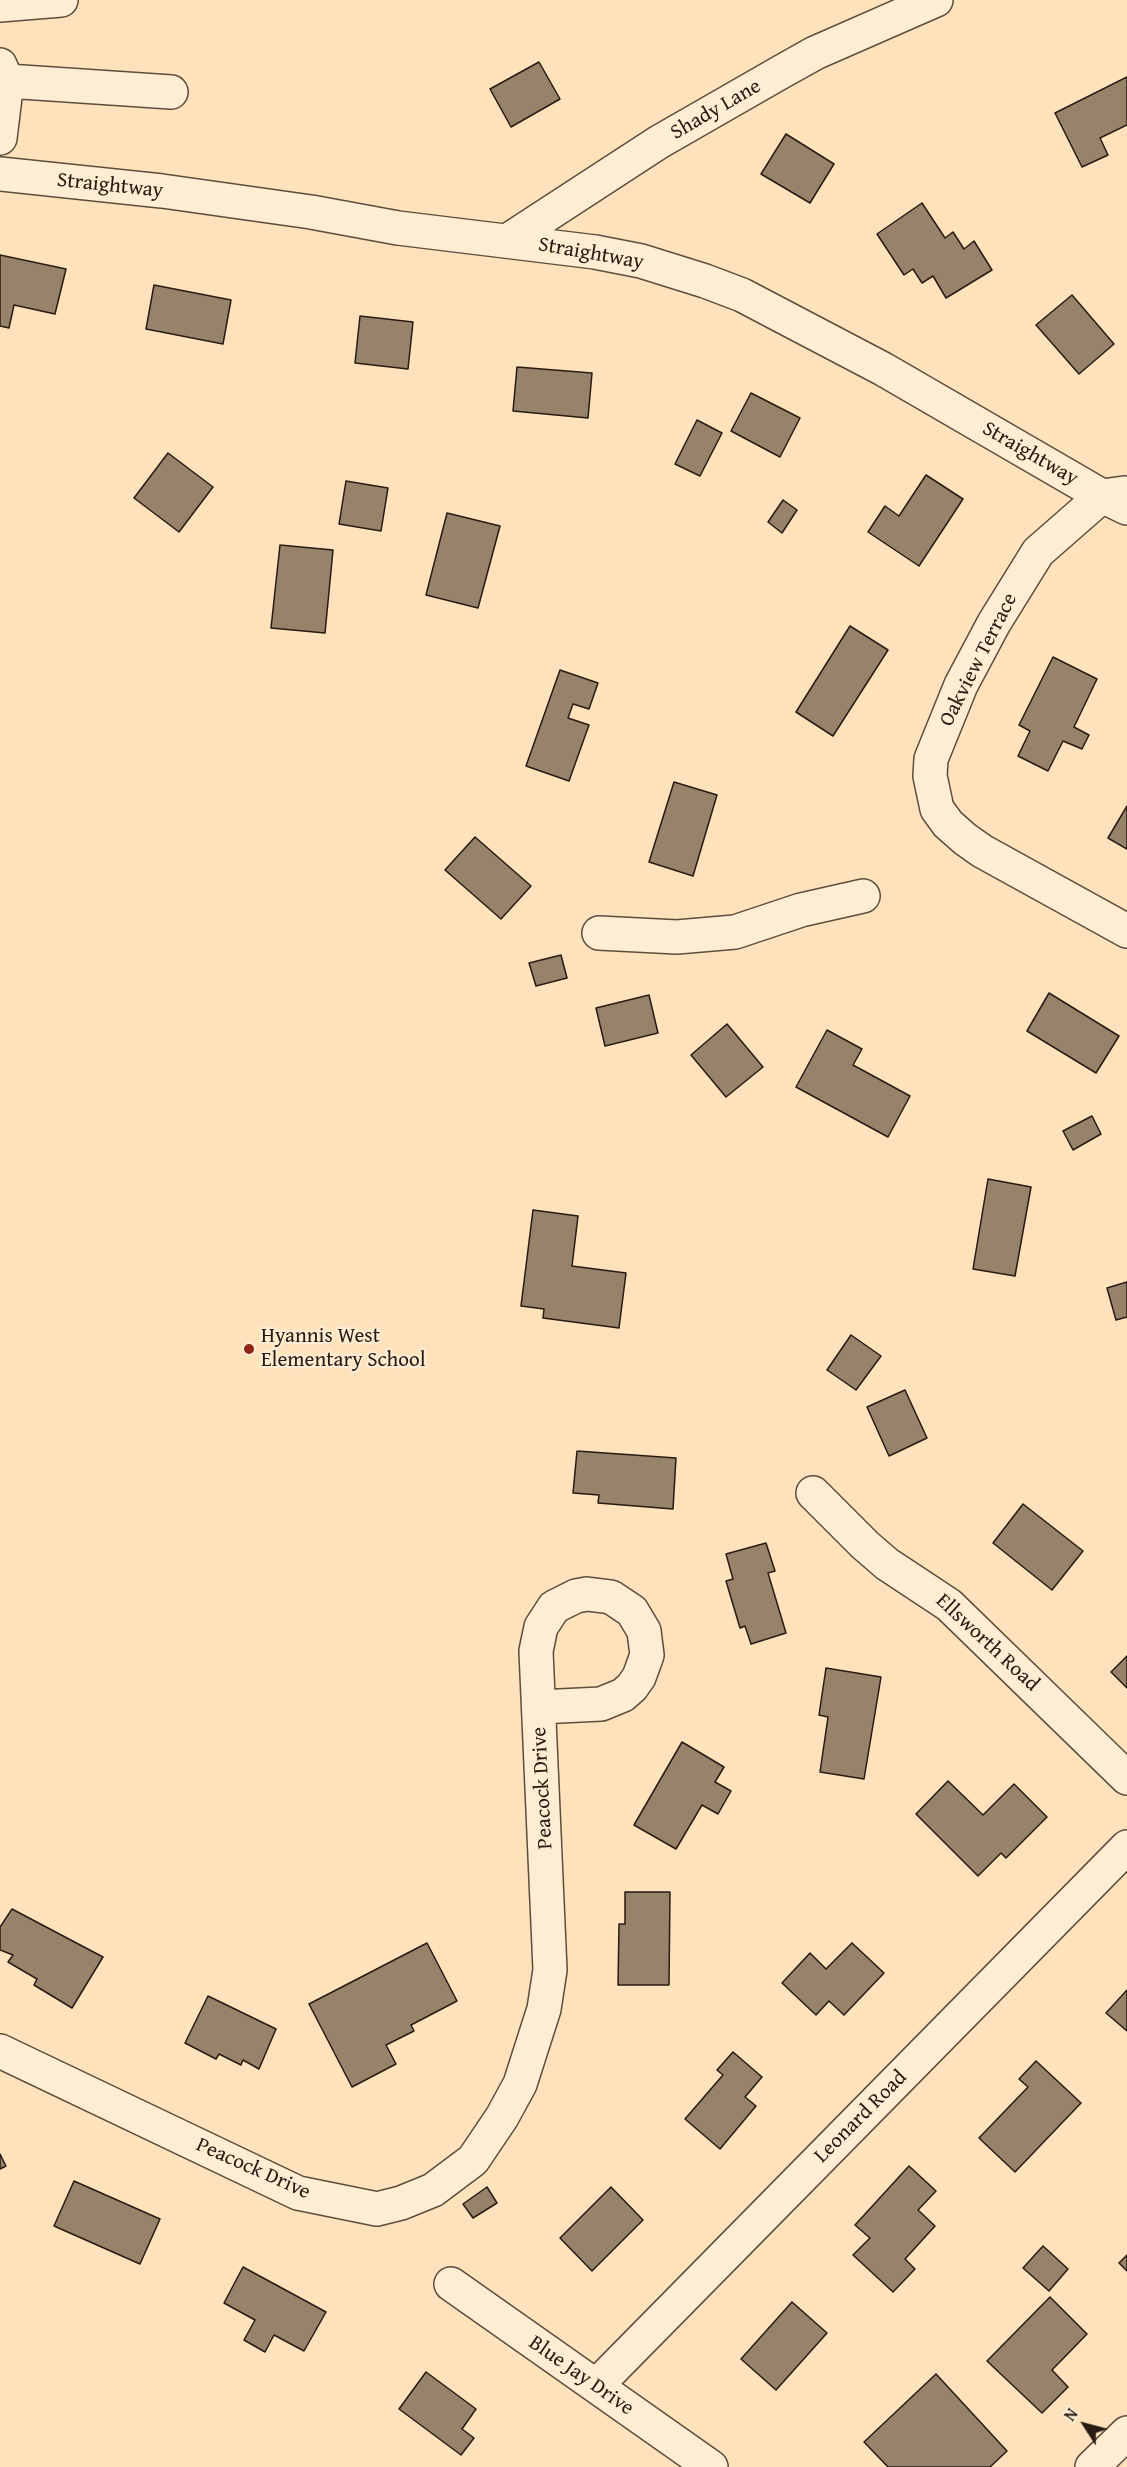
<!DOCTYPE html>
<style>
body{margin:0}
#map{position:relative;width:1127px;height:2467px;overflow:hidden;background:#fde2bc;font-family:"Gentium Book Plus",serif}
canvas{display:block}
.north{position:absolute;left:1055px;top:2395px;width:60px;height:60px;-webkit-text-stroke:4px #feecd3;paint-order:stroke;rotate:306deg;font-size:16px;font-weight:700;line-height:24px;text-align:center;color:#281b12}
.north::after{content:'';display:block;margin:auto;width:21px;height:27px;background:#281b12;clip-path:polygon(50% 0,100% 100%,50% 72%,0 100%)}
</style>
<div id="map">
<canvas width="1127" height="2467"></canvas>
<div class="north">N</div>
</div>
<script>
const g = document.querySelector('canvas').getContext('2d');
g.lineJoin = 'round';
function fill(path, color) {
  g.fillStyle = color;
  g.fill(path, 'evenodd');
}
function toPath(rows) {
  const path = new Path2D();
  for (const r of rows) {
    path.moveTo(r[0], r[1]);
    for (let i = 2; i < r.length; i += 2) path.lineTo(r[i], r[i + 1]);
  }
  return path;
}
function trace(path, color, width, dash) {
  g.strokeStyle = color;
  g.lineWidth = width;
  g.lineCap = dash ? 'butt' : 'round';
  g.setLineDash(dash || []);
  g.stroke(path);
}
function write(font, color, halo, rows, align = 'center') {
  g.font = font + ' "Gentium Book Plus",serif';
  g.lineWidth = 4.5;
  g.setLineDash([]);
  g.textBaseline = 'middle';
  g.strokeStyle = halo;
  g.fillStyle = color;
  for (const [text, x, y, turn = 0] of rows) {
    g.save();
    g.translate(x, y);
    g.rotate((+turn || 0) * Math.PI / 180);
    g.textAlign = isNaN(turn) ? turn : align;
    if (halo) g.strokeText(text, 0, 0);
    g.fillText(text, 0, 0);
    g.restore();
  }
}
const building = toPath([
 [539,62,560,99,511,127,490,89,539,62],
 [1127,77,1127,125,1100,138,1108,155,1082,167,1055,113,1127,77],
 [786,134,834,164,810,203,761,174,786,134],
 [922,203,945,238,953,232,964,249,974,241,992,270,946,298,933,276,922,283,913,269,904,275,877,234,922,203],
 [0,255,66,269,55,314,14,305,9,328,0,326,0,255],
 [154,285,231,300,223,344,146,329,154,285],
 [1072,295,1114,344,1079,374,1036,325,1072,295],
 [360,316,413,322,408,369,355,363,360,316],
 [517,367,592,373,588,418,513,411,517,367],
 [751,393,800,418,780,457,731,431,751,393],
 [697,420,722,433,700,476,675,464,697,420],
 [168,453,213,487,179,532,134,498,168,453],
 [926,475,963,499,919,566,868,532,885,506,899,516,926,475],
 [346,481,388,488,381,531,339,524,346,481],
 [783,500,797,510,782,533,768,522,783,500],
 [447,513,500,526,478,608,426,595,447,513],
 [280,545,333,550,325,633,271,628,280,545],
 [850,626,888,650,833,736,796,712,850,626],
 [1053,657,1097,679,1074,727,1089,735,1082,749,1063,741,1048,771,1018,756,1030,731,1019,725,1053,657],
 [560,670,598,683,589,709,573,704,568,718,589,725,569,781,526,766,560,670],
 [674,782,717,795,693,876,649,862,674,782],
 [1127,806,1127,849,1108,838,1127,806],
 [475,837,531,886,501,919,445,870,475,837],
 [561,955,567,978,536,986,529,963,561,955],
 [1049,993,1119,1036,1096,1073,1027,1031,1049,993],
 [649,995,658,1033,605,1046,596,1008,649,995],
 [727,1024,763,1067,726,1097,691,1055,727,1024],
 [827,1030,862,1049,853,1065,910,1096,888,1137,796,1087,827,1030],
 [1092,1116,1101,1134,1073,1150,1063,1131,1092,1116],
 [988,1179,1031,1187,1015,1276,973,1269,988,1179],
 [533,1210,578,1216,572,1266,626,1273,619,1328,543,1318,544,1309,521,1306,533,1210],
 [1127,1282,1127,1317,1116,1320,1107,1288,1127,1282],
 [851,1335,881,1356,856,1390,827,1370,851,1335],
 [905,1390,927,1438,889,1456,867,1407,905,1390],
 [577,1451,676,1458,673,1509,598,1503,599,1495,573,1493,577,1451],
 [1023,1504,1083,1551,1052,1590,993,1543,1023,1504],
 [766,1543,775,1571,768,1573,786,1633,751,1644,745,1626,740,1628,726,1581,733,1579,726,1554,766,1543],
 [1127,1656,1127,1688,1111,1672,1127,1656],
 [826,1668,881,1677,864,1779,820,1772,828,1717,819,1715,826,1668],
 [682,1742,724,1767,715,1782,731,1791,718,1814,702,1805,676,1849,634,1825,682,1742],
 [948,1781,983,1815,1014,1784,1047,1817,1006,1858,1001,1853,978,1876,916,1814,948,1781],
 [625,1892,670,1892,669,1985,618,1985,619,1924,625,1924,625,1892],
 [12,1909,103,1957,72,2008,34,1985,37,1979,8,1962,13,1955,0,1950,0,1927,12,1909],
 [427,1943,457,2001,411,2025,414,2031,386,2045,396,2064,352,2087,309,2004,427,1943],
 [852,1943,884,1973,844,2015,829,2001,816,2015,782,1983,810,1953,826,1969,852,1943],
 [1127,1990,1127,2031,1106,2013,1127,1990],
 [208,1996,276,2029,259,2069,243,2060,241,2065,219,2054,216,2059,185,2043,208,1996],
 [733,2052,762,2077,745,2097,756,2106,720,2149,685,2119,723,2075,717,2070,733,2052],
 [1036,2061,1081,2103,1015,2172,979,2138,1028,2087,1019,2079,1036,2061],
 [0,2154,6,2166,0,2169,0,2154],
 [909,2166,936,2191,918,2210,935,2226,905,2259,915,2269,893,2292,853,2255,870,2238,855,2225,909,2166],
 [74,2181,160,2219,140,2264,54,2226,74,2181],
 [487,2187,497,2203,473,2218,463,2204,487,2187],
 [611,2187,643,2220,592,2271,560,2238,611,2187],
 [1043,2246,1068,2269,1049,2291,1023,2268,1043,2246],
 [1127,2255,1127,2271,1119,2263,1127,2255],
 [243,2267,326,2312,304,2351,274,2335,265,2352,244,2340,255,2320,224,2303,243,2267],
 [1050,2297,1087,2334,1052,2370,1068,2387,1042,2413,987,2361,1050,2297],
 [792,2302,827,2333,776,2390,741,2359,792,2302],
 [426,2372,476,2409,462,2429,474,2438,461,2455,399,2409,426,2372],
 [936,2374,1007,2451,990,2467,888,2467,864,2442,936,2374]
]);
fill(building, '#97826a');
trace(building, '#281b12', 1.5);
const minor = toPath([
 [0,5,61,0],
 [0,65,7,81,171,92],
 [0,138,7,81],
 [0,174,162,191,311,212,398,228,595,252,641,261,705,281,742,295,883,369,1102,496,1127,508],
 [507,241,659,142,781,72,815,53,936,0],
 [1124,493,1102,496,1038,552,994,623,961,685,931,759,930,776,937,809,948,824,965,839,982,851,1127,931],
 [599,933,677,937,735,932,801,910,863,896],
 [813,1493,865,1545,887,1564,949,1605,1127,1778],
 [0,2051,298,2193,377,2209,401,2203,433,2190,473,2160,502,2117,520,2084,544,2009,550,1970,536,1651,541,1627,554,1607,576,1596,587,1594,611,1597,632,1611,644,1631,647,1655,639,1677,632,1687,623,1695,601,1704,539,1707],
 [451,2284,711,2467],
 [596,2386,1127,1847],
 [1092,2467,1127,2433]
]);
trace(minor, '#5d4d3c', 36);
trace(minor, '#feecd3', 33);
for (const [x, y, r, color] of [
 [249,1349,6,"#8f2418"]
]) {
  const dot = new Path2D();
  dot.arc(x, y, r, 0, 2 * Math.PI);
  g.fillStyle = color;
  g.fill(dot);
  trace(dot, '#feecd3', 2);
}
write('21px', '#281b12', '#feecd3', [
 ["Shady Lane",716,110,-30],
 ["Straightway",110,186,6],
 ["Straightway",591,254,10],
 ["Straightway",1030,454,30],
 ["Oakview Terrace",979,660,-63],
 ["Ellsworth Road",987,1643,43],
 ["Peacock Drive",543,1788,-93],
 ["Leonard Road",861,2117,-45],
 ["Peacock Drive",253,2169,24],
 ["Blue Jay Drive",581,2376,35]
]);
write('21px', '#281b12', '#feecd3', [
 ["Hyannis West",261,1337],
 ["Elementary School",261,1361]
], 'left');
</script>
